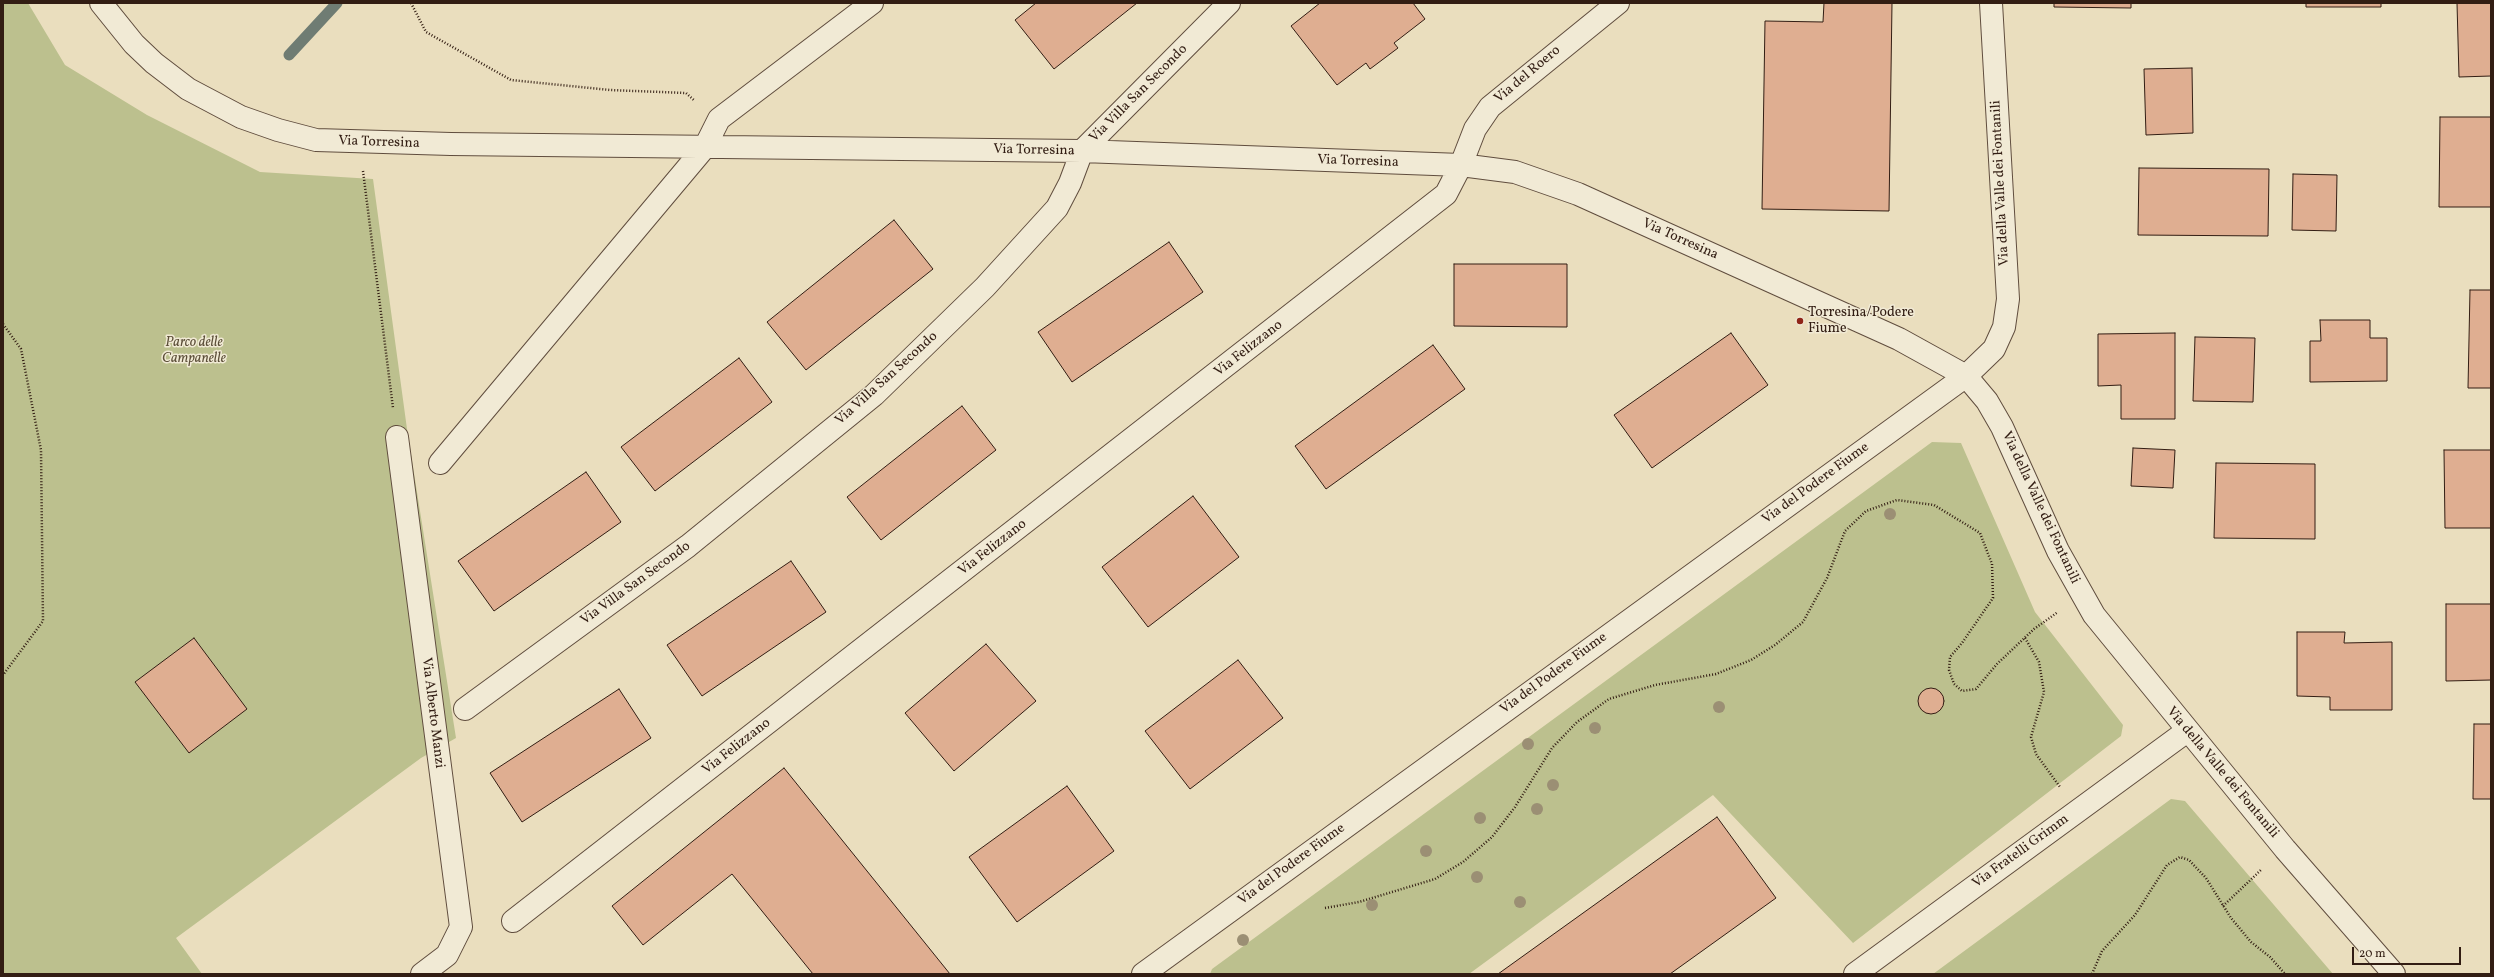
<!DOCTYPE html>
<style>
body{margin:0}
#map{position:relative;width:2494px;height:977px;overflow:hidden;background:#eadebe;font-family:Vollkorn,serif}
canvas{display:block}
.frame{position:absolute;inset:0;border:4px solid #321d13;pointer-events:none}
.scale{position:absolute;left:2352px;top:947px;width:109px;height:18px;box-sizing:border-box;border:2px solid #321d13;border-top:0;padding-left:5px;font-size:12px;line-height:14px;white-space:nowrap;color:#321d13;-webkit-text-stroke:3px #f1ead5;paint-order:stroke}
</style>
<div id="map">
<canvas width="2494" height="977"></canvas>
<div class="frame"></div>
<div class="scale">20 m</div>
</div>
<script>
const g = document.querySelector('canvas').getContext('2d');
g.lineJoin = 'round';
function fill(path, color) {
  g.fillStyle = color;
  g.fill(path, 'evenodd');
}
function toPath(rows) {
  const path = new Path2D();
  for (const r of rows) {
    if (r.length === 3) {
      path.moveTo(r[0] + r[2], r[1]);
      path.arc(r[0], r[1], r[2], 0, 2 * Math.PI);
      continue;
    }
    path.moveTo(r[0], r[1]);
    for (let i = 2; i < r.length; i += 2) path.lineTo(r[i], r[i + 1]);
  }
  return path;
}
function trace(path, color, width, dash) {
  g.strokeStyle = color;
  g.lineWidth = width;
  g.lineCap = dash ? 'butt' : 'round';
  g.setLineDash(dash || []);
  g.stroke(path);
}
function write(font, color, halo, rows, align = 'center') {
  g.font = font + ' Vollkorn,serif';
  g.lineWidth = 3;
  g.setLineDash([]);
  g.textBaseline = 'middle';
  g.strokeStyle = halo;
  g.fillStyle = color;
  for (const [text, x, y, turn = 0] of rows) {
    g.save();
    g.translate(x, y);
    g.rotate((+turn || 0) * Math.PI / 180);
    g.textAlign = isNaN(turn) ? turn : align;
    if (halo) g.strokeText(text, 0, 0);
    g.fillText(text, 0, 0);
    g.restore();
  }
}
fill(toPath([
 [3,3,28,3,65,65,147,115,260,172,373,179,407,429,456,738,421,758,176,938,202,974,3,974],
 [1932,442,1961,443,2035,612,2123,725,2121,736,1853,943,1713,795,1469,974,1210,974,1212,969],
 [2171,799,2185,801,2333,974,1933,974]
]), '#bcc08e');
trace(toPath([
 [289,55,337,3]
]), '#6f7c73', 11);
const building = toPath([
 [1036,3,1137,3,1054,69,1015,20,1036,3],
 [1320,3,1413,3,1425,19,1394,43,1398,48,1370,69,1366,63,1337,85,1291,26,1320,3],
 [1824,3,1892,3,1889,211,1762,209,1765,21,1823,22,1824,3],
 [2054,3,2131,3,2131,8,2054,7,2054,3],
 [2306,3,2381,3,2381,7,2306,7,2306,3],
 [2457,3,2491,3,2491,76,2459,77,2457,3],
 [2192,68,2193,133,2146,135,2144,69,2192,68],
 [2440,117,2491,117,2491,207,2439,207,2440,117],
 [2139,168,2269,169,2268,236,2138,235,2139,168],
 [2293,174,2337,175,2336,231,2292,230,2293,174],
 [894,220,933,269,806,370,767,322,894,220],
 [1169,242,1203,292,1072,382,1038,332,1169,242],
 [1454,264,1567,264,1567,327,1454,326,1454,264],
 [2470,290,2491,290,2491,388,2468,388,2470,290],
 [2320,320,2370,320,2370,338,2387,338,2387,381,2310,382,2310,341,2321,341,2320,320],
 [1731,333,1768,385,1652,468,1614,415,1731,333],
 [2175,333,2175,419,2121,419,2121,385,2098,386,2098,334,2175,333],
 [2195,337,2255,338,2253,402,2193,401,2195,337],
 [1433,345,1465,389,1326,489,1295,446,1433,345],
 [739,358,772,402,655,491,621,447,739,358],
 [962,406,996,450,881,540,847,497,962,406],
 [2133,448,2175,450,2173,488,2131,486,2133,448],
 [2444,450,2491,450,2491,528,2445,528,2444,450],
 [2216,463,2315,464,2315,539,2214,538,2216,463],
 [586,472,621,522,494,611,458,561,586,472],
 [1193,496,1239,557,1148,627,1102,567,1193,496],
 [791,561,826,612,702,696,667,645,791,561],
 [2446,604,2491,604,2491,680,2446,681,2446,604],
 [2297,632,2345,632,2344,643,2392,642,2392,710,2330,710,2330,697,2297,696,2297,632],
 [194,638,247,709,189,753,135,682,194,638],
 [986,644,1036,701,954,771,905,713,986,644],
 [1238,660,1283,718,1190,789,1145,731,1238,660],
 [1931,701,13],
 [619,689,651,738,522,822,490,773,619,689],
 [2474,724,2491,724,2491,799,2473,799,2474,724],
 [784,768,950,974,813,974,732,874,643,945,612,906,784,768],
 [1067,786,1114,851,1017,922,969,857,1067,786],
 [1717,817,1776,898,1670,974,1498,974,1717,817]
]);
fill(building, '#dfae91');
trace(building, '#321d13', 1);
const minor = toPath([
 [101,3,134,44,154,63,188,89,241,117,278,130,316,140,451,144,1082,151,1461,165,1515,172,1578,194,1899,339,1966,376,1987,401,2002,427,2058,551,2094,615,2285,849,2394,974],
 [397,437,461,927,447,955,422,974],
 [440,463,705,147,719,119,872,3],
 [465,709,688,546,874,395,985,287,1057,208,1070,183,1082,151,1229,3],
 [513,921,1446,194,1461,165,1475,129,1490,107,1618,3],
 [1143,974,1966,376,1994,349,2004,327,2008,299,1991,3],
 [1855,974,2187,731]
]);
trace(minor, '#604d3e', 24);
trace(toPath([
 [411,3,426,32,511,80,610,90,686,93,695,101],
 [363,171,393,408],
 [3,324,21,349,41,450,43,621,3,675],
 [2025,638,2039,662,2044,692,2031,737,2036,754,2060,787],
 [2223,906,2262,869],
 [1325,908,1359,902,1435,879,1463,862,1492,837,1515,807,1552,748,1577,722,1609,699,1655,685,1716,674,1751,660,1775,645,1803,622,1827,578,1845,531,1866,511,1897,500,1934,505,1980,533,1992,564,1993,598,1962,643,1950,657,1949,670,1954,684,1962,691,1976,689,1997,664,2034,629,2058,612],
 [2092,974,2102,951,2135,915,2167,865,2180,857,2189,860,2206,878,2231,918,2251,942,2270,957,2285,974]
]), '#321d13', 2.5, [1, 2]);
trace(minor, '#f1ead5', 22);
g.fillStyle = '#9b8f74';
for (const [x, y] of [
 [1890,514],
 [1719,707],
 [1595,728],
 [1528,744],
 [1553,785],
 [1537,809],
 [1480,818],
 [1426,851],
 [1477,877],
 [1520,902],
 [1372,905],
 [1243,940]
]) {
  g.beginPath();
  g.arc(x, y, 6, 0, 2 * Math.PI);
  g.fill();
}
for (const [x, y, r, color] of [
 [1800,321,4,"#8f2418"]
]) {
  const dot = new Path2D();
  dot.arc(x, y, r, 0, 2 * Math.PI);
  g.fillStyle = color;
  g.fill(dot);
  trace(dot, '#f1ead5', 1.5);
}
write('14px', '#321d13', '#f1ead5', [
 ["Via del Roero",1528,75,-40],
 ["Via Villa San Secondo",1139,94,-45],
 ["Via Torresina",379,143,2],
 ["Via Torresina",1034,151,1],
 ["Via Torresina",1358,162,2],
 ["Via della Valle dei Fontanili",2001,183,-93],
 ["Via Torresina",1680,240,24],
 ["Via Felizzano",1249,349,-38],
 ["Via Villa San Secondo",887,379,-42],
 ["Via del Podere Fiume",1816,484,-36],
 ["Via della Valle dei Fontanili",2040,508,65],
 ["Via Felizzano",993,548,-38],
 ["Via Villa San Secondo",636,584,-36],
 ["Via del Podere Fiume",1554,674,-36],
 ["Via Alberto Manzi",432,713,83],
 ["Via Felizzano",737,747,-38],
 ["Via della Valle dei Fontanili",2222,773,50],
 ["Via Fratelli Grimm",2021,852,-36],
 ["Via del Podere Fiume",1292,865,-36]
]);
write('14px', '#321d13', '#f1ead5', [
 ["Torresina/Podere",1808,313],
 ["Fiume",1808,329]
], 'left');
write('italic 14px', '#5b4e38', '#f1ead5', [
 ["Parco delle",194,343],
 ["Campanelle",194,359]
]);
</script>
